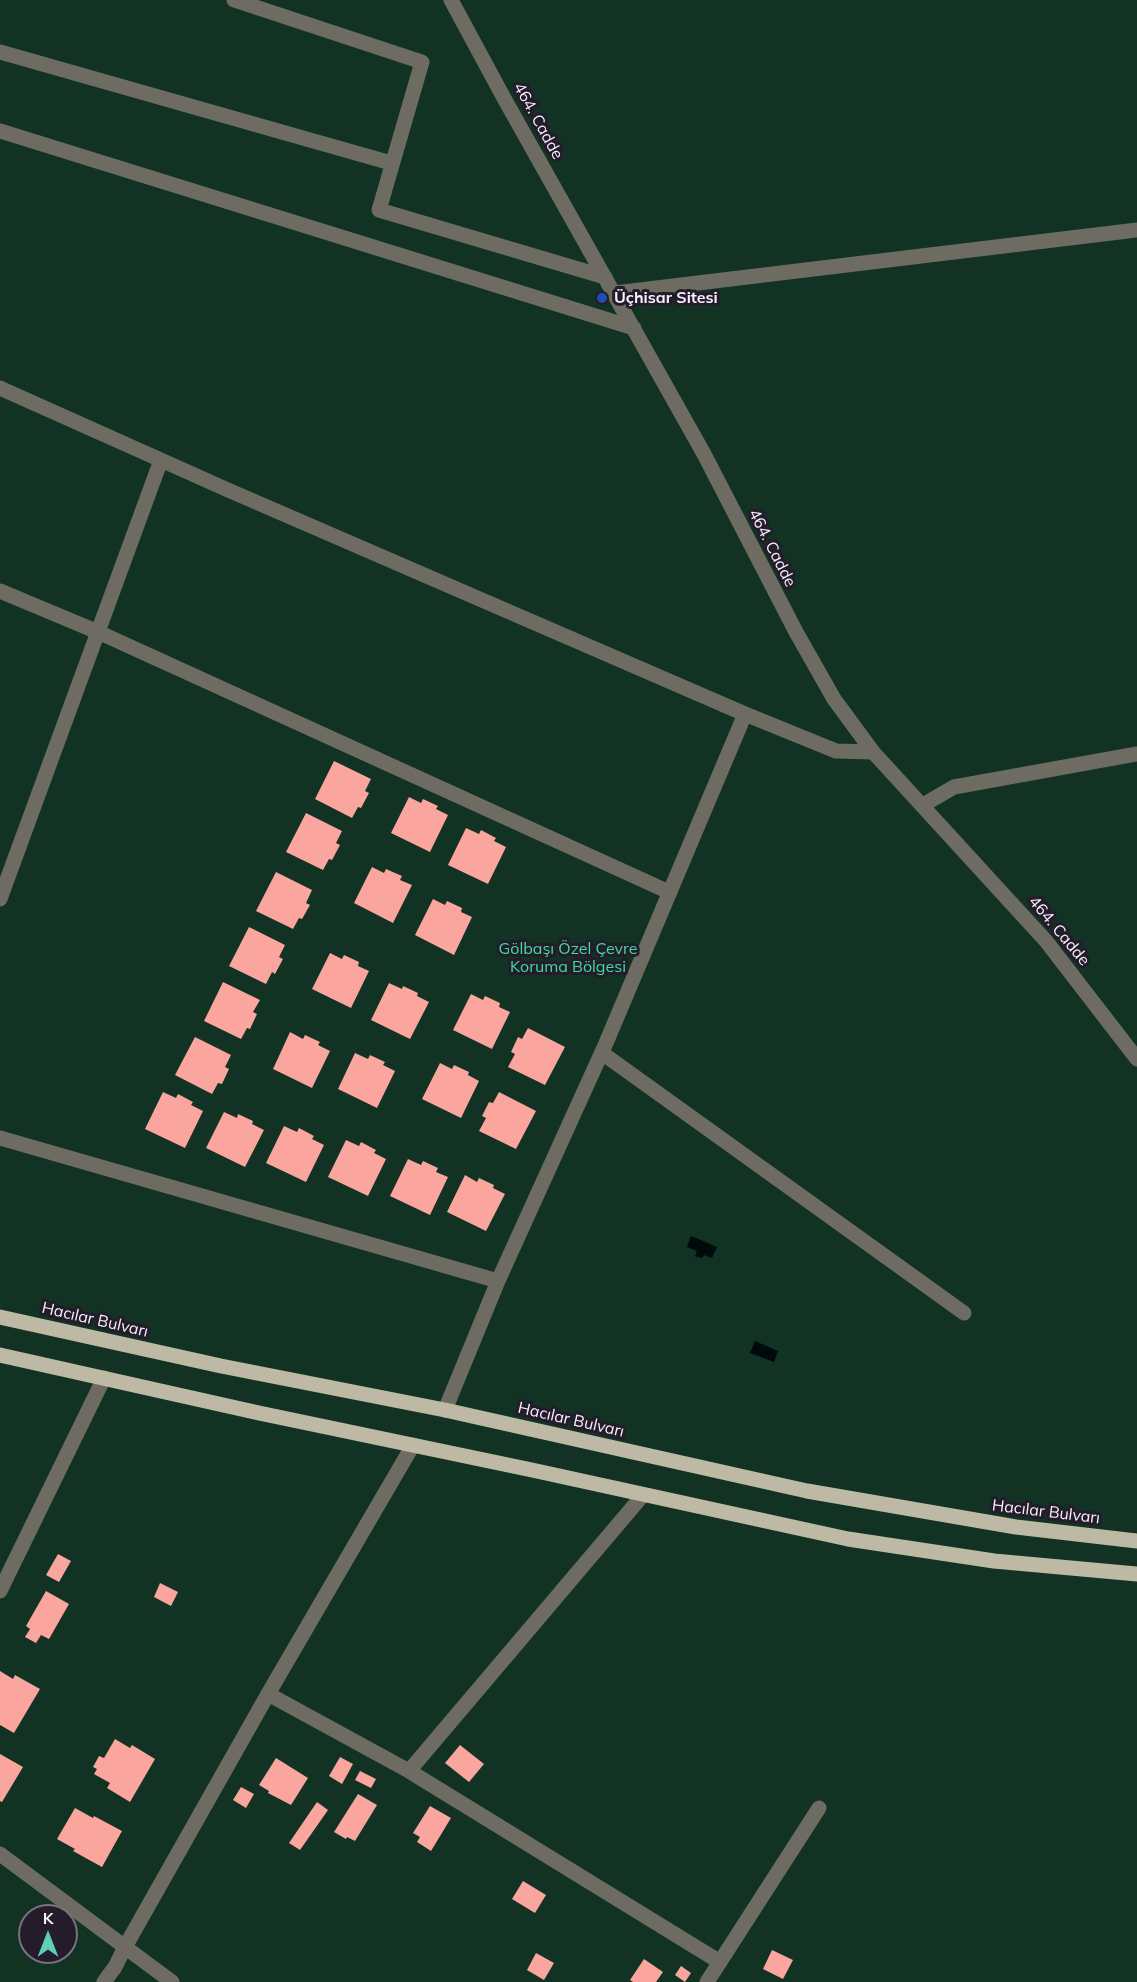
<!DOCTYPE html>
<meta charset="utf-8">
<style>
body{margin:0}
#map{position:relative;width:1137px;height:1982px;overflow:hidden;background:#241c2b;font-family:Mulish,sans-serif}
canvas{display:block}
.north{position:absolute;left:18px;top:1904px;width:60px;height:60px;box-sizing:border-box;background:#241c2b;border:2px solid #79727f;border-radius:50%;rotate:0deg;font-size:16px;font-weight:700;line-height:24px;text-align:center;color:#f8f2fd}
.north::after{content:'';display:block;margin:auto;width:21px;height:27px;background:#5eceb8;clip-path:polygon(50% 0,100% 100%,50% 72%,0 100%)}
</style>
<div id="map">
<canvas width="1137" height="1982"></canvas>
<div class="north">K</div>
</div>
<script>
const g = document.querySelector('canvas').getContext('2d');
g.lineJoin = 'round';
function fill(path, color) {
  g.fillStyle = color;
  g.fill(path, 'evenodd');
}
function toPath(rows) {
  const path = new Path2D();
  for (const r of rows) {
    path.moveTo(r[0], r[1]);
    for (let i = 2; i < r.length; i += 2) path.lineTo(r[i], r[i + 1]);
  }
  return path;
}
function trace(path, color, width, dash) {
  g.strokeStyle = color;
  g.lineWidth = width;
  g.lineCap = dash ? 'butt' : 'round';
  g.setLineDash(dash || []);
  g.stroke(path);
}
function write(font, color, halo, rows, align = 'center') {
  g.font = font + ' Mulish,sans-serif';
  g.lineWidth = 6;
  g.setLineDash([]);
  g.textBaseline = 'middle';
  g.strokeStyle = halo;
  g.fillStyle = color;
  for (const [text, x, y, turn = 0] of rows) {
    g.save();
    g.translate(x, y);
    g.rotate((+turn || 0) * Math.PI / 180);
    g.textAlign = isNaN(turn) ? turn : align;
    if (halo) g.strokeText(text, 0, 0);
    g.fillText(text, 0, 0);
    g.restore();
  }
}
fill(toPath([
 [0,0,1137,0,1137,1982,0,1982],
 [30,1916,66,1916,66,1952,30,1952]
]), '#123224');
fill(toPath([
 [691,1236,717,1247,712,1258,704,1255,702,1258,695,1256,697,1251,687,1247],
 [755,1341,778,1351,774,1362,750,1353]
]), '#000a0b');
fill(toPath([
 [334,761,371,779,365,791,369,793,361,808,358,807,352,818,315,799],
 [409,797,421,803,423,799,438,806,436,809,448,815,430,852,391,833],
 [306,813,342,831,336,843,340,845,332,860,329,859,323,870,286,852],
 [466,828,479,834,481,830,496,838,494,841,506,847,488,884,448,865],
 [372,867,384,873,386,869,402,876,400,880,412,885,393,923,354,903],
 [276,872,312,890,306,903,310,905,302,919,299,918,293,929,256,911],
 [433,899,445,905,447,901,462,908,461,912,472,917,454,955,415,935],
 [249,927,285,945,279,957,283,959,275,974,272,972,266,984,229,966],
 [330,953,342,959,344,955,359,962,358,966,369,971,351,1008,312,989],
 [223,982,260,1000,253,1012,257,1014,250,1029,247,1028,241,1039,204,1021],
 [389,983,402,989,403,986,418,993,417,996,429,1002,410,1039,371,1020],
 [471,994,483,1000,485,996,500,1003,499,1007,510,1012,492,1049,453,1030],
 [528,1028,565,1047,545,1085,508,1067,515,1054,511,1052,518,1037,522,1039],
 [290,1032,303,1039,305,1035,320,1042,318,1045,330,1051,312,1088,273,1069],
 [195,1037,231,1055,225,1067,229,1069,222,1084,218,1083,212,1094,175,1075],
 [355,1053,368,1059,370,1055,385,1062,383,1065,395,1071,377,1108,338,1089],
 [440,1063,452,1069,454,1065,469,1072,468,1075,479,1081,461,1118,422,1099],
 [163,1092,176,1098,178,1094,193,1102,191,1105,203,1111,185,1148,145,1129],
 [499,1092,536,1111,516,1149,479,1131,486,1118,482,1116,489,1102,493,1103],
 [224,1112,237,1118,238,1114,253,1121,252,1124,264,1130,245,1167,206,1148],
 [284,1126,297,1132,299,1128,314,1136,312,1139,324,1145,306,1182,266,1163],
 [346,1140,359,1146,361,1142,376,1150,374,1153,386,1159,368,1196,328,1177],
 [408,1159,421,1165,423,1161,438,1168,436,1172,448,1177,430,1215,390,1196],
 [465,1175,477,1182,479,1178,494,1185,493,1188,505,1194,486,1231,447,1212],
 [58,1554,71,1561,59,1582,46,1575],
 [160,1583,178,1592,171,1606,154,1597],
 [46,1591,69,1604,49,1639,41,1635,36,1643,25,1637,30,1629,26,1626],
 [0,1671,13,1679,15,1675,40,1689,14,1733,0,1725],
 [115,1739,130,1748,132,1745,155,1759,130,1802,107,1788,110,1783,94,1774,97,1769,93,1767,99,1756,104,1758],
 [460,1745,484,1764,469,1782,445,1763],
 [0,1754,23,1767,2,1802,0,1801],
 [340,1757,353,1764,342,1784,329,1776],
 [276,1758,308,1778,291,1805,268,1793,269,1791,259,1785],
 [360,1771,376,1779,371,1788,355,1780],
 [241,1787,254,1794,246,1808,233,1800],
 [358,1794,377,1805,355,1841,347,1837,346,1839,334,1832],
 [317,1802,328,1810,300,1850,289,1843],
 [430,1806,451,1818,431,1851,417,1842,420,1837,413,1833],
 [75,1808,93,1818,94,1816,122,1831,102,1867,73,1851,75,1849,57,1839],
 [523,1881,546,1895,535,1913,512,1899],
 [772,1950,793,1960,783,1979,763,1969],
 [536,1953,554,1963,544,1980,527,1970],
 [644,1959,663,1972,656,1982,633,1982,630,1980],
 [681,1966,691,1973,685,1982,675,1975]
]), '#fba59f');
trace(toPath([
 [234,0,422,62,379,210,605,277],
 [451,0,505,100,704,454,796,632,834,699,873,752,1046,941,1137,1059],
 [0,52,391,163],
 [0,131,634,328],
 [615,293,1137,230],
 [0,388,228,490,745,714,836,751,873,752],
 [0,591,98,632,669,892],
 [923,805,954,787,1137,754],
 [0,899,161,460],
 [602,1053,964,1313],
 [0,1138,498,1281],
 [445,1410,498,1281,606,1043,745,714],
 [0,1591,104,1378],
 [268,1694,409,1771,720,1962],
 [409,1771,643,1495],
 [0,1854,172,1982],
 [104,1982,115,1967,125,1947,268,1694,413,1445],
 [707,1982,819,1808]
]), '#6e6c62', 15);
trace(toPath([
 [0,1317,221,1366,445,1410,807,1491,1016,1527,1137,1541],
 [0,1355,259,1413,532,1470,848,1539,994,1561,1137,1574]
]), '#beb9a5', 15);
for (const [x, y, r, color] of [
 [602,298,6,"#1a4fb4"]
]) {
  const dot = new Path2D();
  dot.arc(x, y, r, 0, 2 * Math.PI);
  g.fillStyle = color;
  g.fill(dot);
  trace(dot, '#241c2b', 2);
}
write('16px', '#f8f2fd', '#241c2b', [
 ["464. Cadde",538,121,61],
 ["464. Cadde",772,548,63],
 ["464. Cadde",1059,931,50],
 ["Hacılar Bulvarı",95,1320,13],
 ["Hacılar Bulvarı",571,1420,13],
 ["Hacılar Bulvarı",1046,1512,7]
]);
write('bold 16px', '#f8f2fd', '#241c2b', [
 ["Üçhisar Sitesi",614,298]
], 'left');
write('16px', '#3dde9f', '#241c2b', [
 ["Gölbaşı Özel Çevre",568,949],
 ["Koruma Bölgesi",568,967]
]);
</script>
